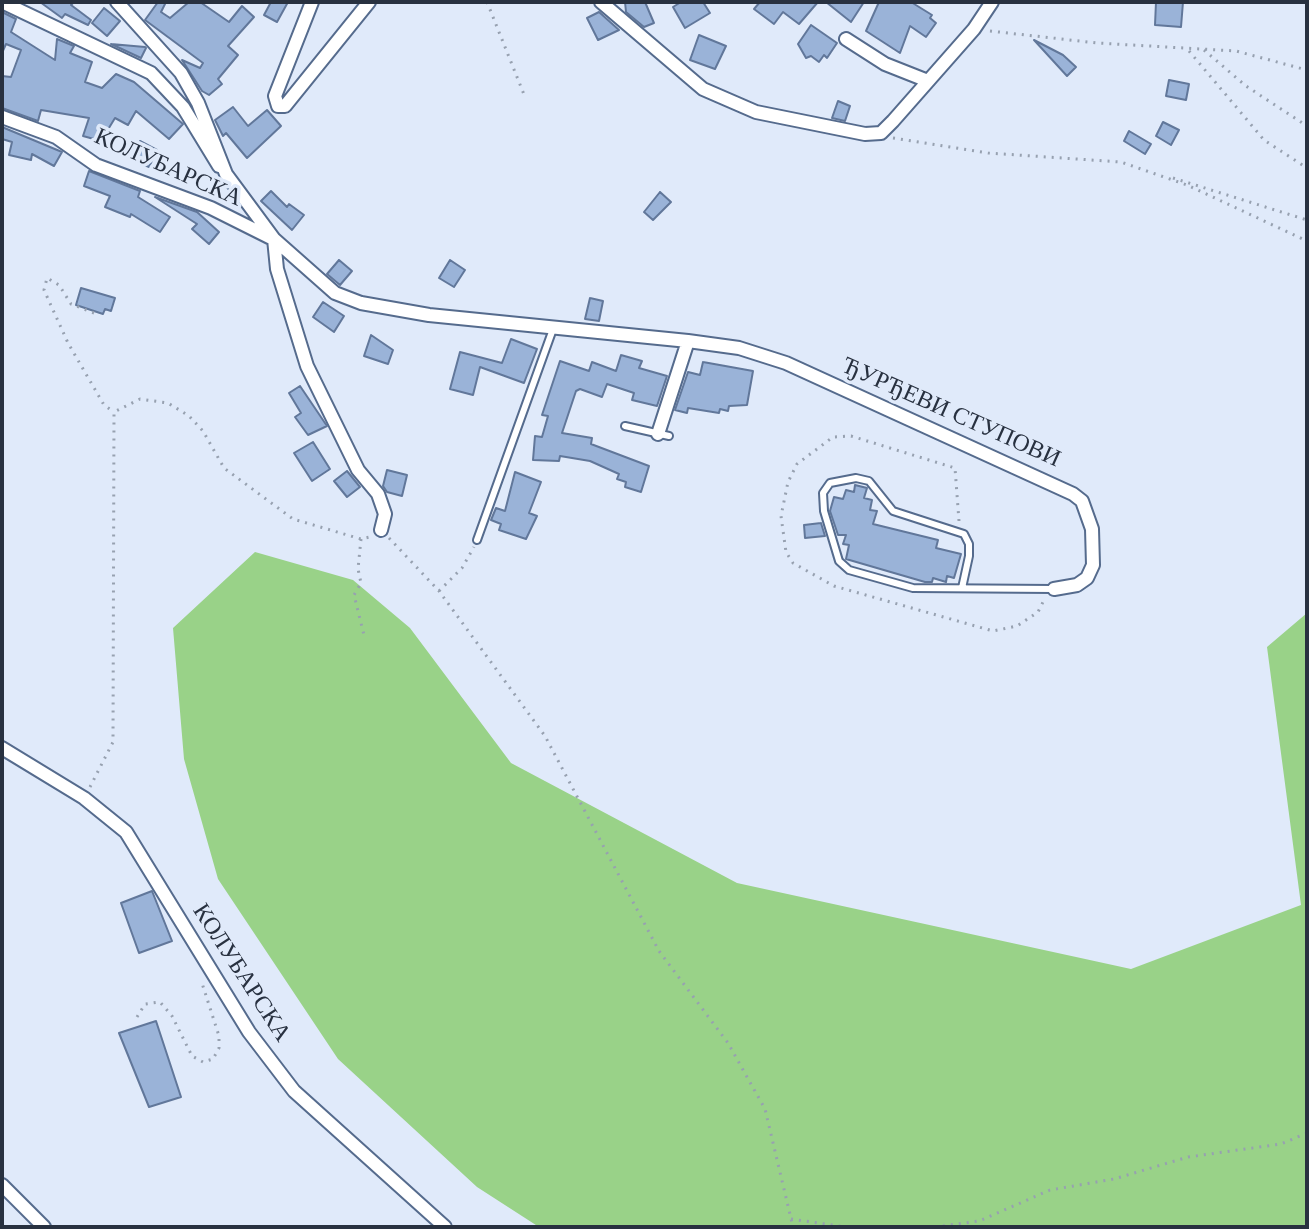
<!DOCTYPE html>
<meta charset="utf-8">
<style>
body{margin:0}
#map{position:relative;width:1309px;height:1229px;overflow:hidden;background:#e0eafa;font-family:"Times New Roman",serif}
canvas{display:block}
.frame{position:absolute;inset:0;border:4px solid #283140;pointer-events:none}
</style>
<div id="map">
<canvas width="1309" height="1229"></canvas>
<div class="frame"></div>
</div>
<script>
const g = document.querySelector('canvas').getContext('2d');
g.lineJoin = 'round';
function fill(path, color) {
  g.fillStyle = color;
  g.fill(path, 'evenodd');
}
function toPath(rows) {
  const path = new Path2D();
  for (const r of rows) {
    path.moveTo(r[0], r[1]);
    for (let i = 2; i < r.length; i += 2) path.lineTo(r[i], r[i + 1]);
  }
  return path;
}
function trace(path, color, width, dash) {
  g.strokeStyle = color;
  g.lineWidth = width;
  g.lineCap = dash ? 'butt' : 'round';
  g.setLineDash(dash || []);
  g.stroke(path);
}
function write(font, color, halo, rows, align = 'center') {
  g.font = font + ' "Times New Roman",serif';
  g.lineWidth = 7;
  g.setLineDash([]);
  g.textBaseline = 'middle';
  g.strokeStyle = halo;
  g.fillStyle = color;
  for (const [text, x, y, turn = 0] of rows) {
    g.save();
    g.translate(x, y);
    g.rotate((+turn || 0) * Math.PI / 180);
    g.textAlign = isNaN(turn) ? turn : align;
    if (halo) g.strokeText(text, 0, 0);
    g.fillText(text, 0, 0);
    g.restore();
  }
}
fill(toPath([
 [255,552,353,580,410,628,511,763,737,883,1131,969,1301,905,1267,647,1307,613,1307,1227,539,1227,477,1187,338,1059,218,879,184,759,173,628]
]), '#99d288');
const building = toPath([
 [40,2,74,2,71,5,91,20,88,25,65,14,62,18,40,2],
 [158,2,166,2,161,12,170,18,189,2,200,2,229,22,242,6,254,17,228,46,238,55,218,79,222,84,209,95,202,91,182,60,200,68,203,63,145,20,158,2],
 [271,2,288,2,277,22,264,15,271,2],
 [625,2,645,2,654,23,644,27,626,12,625,2],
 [681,2,703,2,710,13,685,28,673,7,681,2],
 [760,2,818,2,799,24,783,12,774,24,754,9,760,2],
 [826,2,864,2,851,22,826,2],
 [879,2,911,2,932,15,930,18,936,23,926,37,910,26,900,53,866,31,879,2],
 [1156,2,1183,2,1181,27,1155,25,1156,2],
 [104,8,120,21,107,36,92,23,104,8],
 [2,12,16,19,11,32,55,60,57,39,74,46,70,53,92,62,85,82,102,88,116,74,134,82,183,124,169,139,136,111,128,125,115,118,101,141,83,136,89,118,41,110,38,121,2,108,2,76,11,77,21,50,6,44,2,53,2,12],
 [599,12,619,30,598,40,587,18,599,12],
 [811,25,837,43,827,58,824,55,819,62,811,56,806,58,798,44,811,25],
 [699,35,726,46,715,69,690,60,699,35],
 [1034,40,1063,55,1076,67,1067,76,1034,40],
 [111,44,145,47,146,48,141,58,111,44],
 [1169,80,1189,84,1186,100,1166,96,1169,80],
 [838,101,850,106,845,121,832,118,838,101],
 [233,107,248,126,267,110,281,126,247,158,226,133,223,136,215,120,233,107],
 [1163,122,1179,130,1171,145,1156,136,1163,122],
 [2,127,62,152,54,166,32,154,31,160,9,155,12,142,2,139,2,127],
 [1129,131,1151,144,1145,154,1124,141,1129,131],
 [140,141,157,150,149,167,131,159,140,141],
 [89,171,140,191,138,197,170,217,160,232,131,214,130,217,105,207,110,196,84,186,89,171],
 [271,191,287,207,289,204,304,215,292,230,261,201,271,191],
 [660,192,671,202,653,220,644,212,660,192],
 [155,197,197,212,219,232,209,244,192,229,197,224,155,197],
 [339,260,352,271,340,285,327,274,339,260],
 [450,260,465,270,454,287,439,278,450,260],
 [81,288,115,298,111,311,105,309,103,314,76,305,81,288],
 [590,298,603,301,599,321,585,319,590,298],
 [323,302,344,316,334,332,313,317,323,302],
 [371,335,393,350,388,364,364,356,371,335],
 [511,339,537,349,524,383,480,367,473,395,450,389,460,352,502,363,511,339],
 [621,355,642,361,639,368,667,376,657,406,632,400,634,393,607,384,602,397,580,389,576,391,562,433,592,438,591,444,649,466,641,492,625,487,626,482,617,479,619,474,590,461,560,456,559,461,533,460,535,436,542,437,548,416,542,415,560,361,589,371,592,362,616,371,621,355],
 [703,362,753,371,747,405,729,406,728,411,720,409,719,413,688,408,687,413,675,410,688,372,700,375,703,362],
 [300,386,327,426,308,435,295,417,301,413,289,393,300,386],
 [313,442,330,469,312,481,294,453,313,442],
 [387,470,407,475,402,496,387,492,383,486,387,470],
 [347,471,360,487,347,497,334,481,347,471],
 [515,472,541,482,529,513,537,516,526,539,499,530,501,524,491,520,496,508,505,511,515,472],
 [855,485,867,488,864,498,872,500,870,510,877,511,873,524,938,540,936,548,961,554,954,578,947,576,946,582,933,578,932,582,925,582,846,559,849,545,843,544,846,535,838,535,830,511,834,497,843,499,846,490,854,492,855,485],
 [821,523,825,536,805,538,804,525,821,523],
 [152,891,172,941,139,953,121,903,152,891],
 [156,1021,181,1097,149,1107,119,1033,156,1021]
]);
fill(building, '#9ab3d8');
trace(building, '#61779a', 2);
const lane = toPath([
 [625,426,669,436],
 [477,540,553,329],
 [962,588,969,556,969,544,964,534,893,511,869,481,856,478,830,483,823,493,824,511,839,561,849,570,913,588,1054,589]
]);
const street = toPath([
 [2,2,151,73,183,107,219,166],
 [117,2,181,73,198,103,226,174,274,239,335,293,361,303,429,315,688,341,739,348,786,363,1073,494,1082,501,1092,529,1093,565,1087,578,1077,585,1054,589],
 [312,2,275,96,278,106,285,106,369,2],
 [601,2,703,89,756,112,865,134,881,133,893,121,974,29,992,2],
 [846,39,885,64,928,81],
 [2,117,56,137,96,165,211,208,271,238],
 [274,239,277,269,307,366,358,470,378,494,385,514,381,530],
 [658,434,688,341],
 [2,748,84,798,126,832,249,1032,294,1091,445,1227],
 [2,1185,44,1227]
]);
trace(lane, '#556b8d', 10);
trace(street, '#556b8d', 16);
trace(toPath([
 [487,2,525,97],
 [990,31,1097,43,1236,51,1307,70],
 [1204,50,1246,86,1307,126],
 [1189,51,1264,140,1307,168],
 [893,138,988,153,1121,162,1187,185,1307,241],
 [1173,178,1307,220],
 [94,313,71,304,59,285,47,278,44,290,68,343,104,405,114,412],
 [959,521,955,468,851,436,833,437,797,464,788,482,781,516,786,552,793,563,834,586,993,631,1017,626,1038,612,1044,600],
 [389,538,439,591,545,736,659,951,728,1043,765,1109,793,1227],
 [361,539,358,569,361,583,354,595,365,639],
 [439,591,462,568,474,547],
 [90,787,113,742,114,412,140,399,168,403,189,416,203,431,224,468,293,519,361,539,370,537],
 [137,1017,145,1004,160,1002,172,1016,192,1056,203,1062,213,1059,219,1048,219,1036,201,980],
 [791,1219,846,1227],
 [935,1227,979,1221,1050,1190,1114,1179,1188,1157,1281,1144,1307,1133]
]), '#97a1b0', 3, [2, 6]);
trace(lane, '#fff', 6);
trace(street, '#fff', 12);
write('24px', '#283140', '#e0eafa', [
 ["КОЛУБАРСКА",168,168,24],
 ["ЂУРЂЕВИ СТУПОВИ",951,413,24],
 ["КОЛУБАРСКА",241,973,57]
]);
</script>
